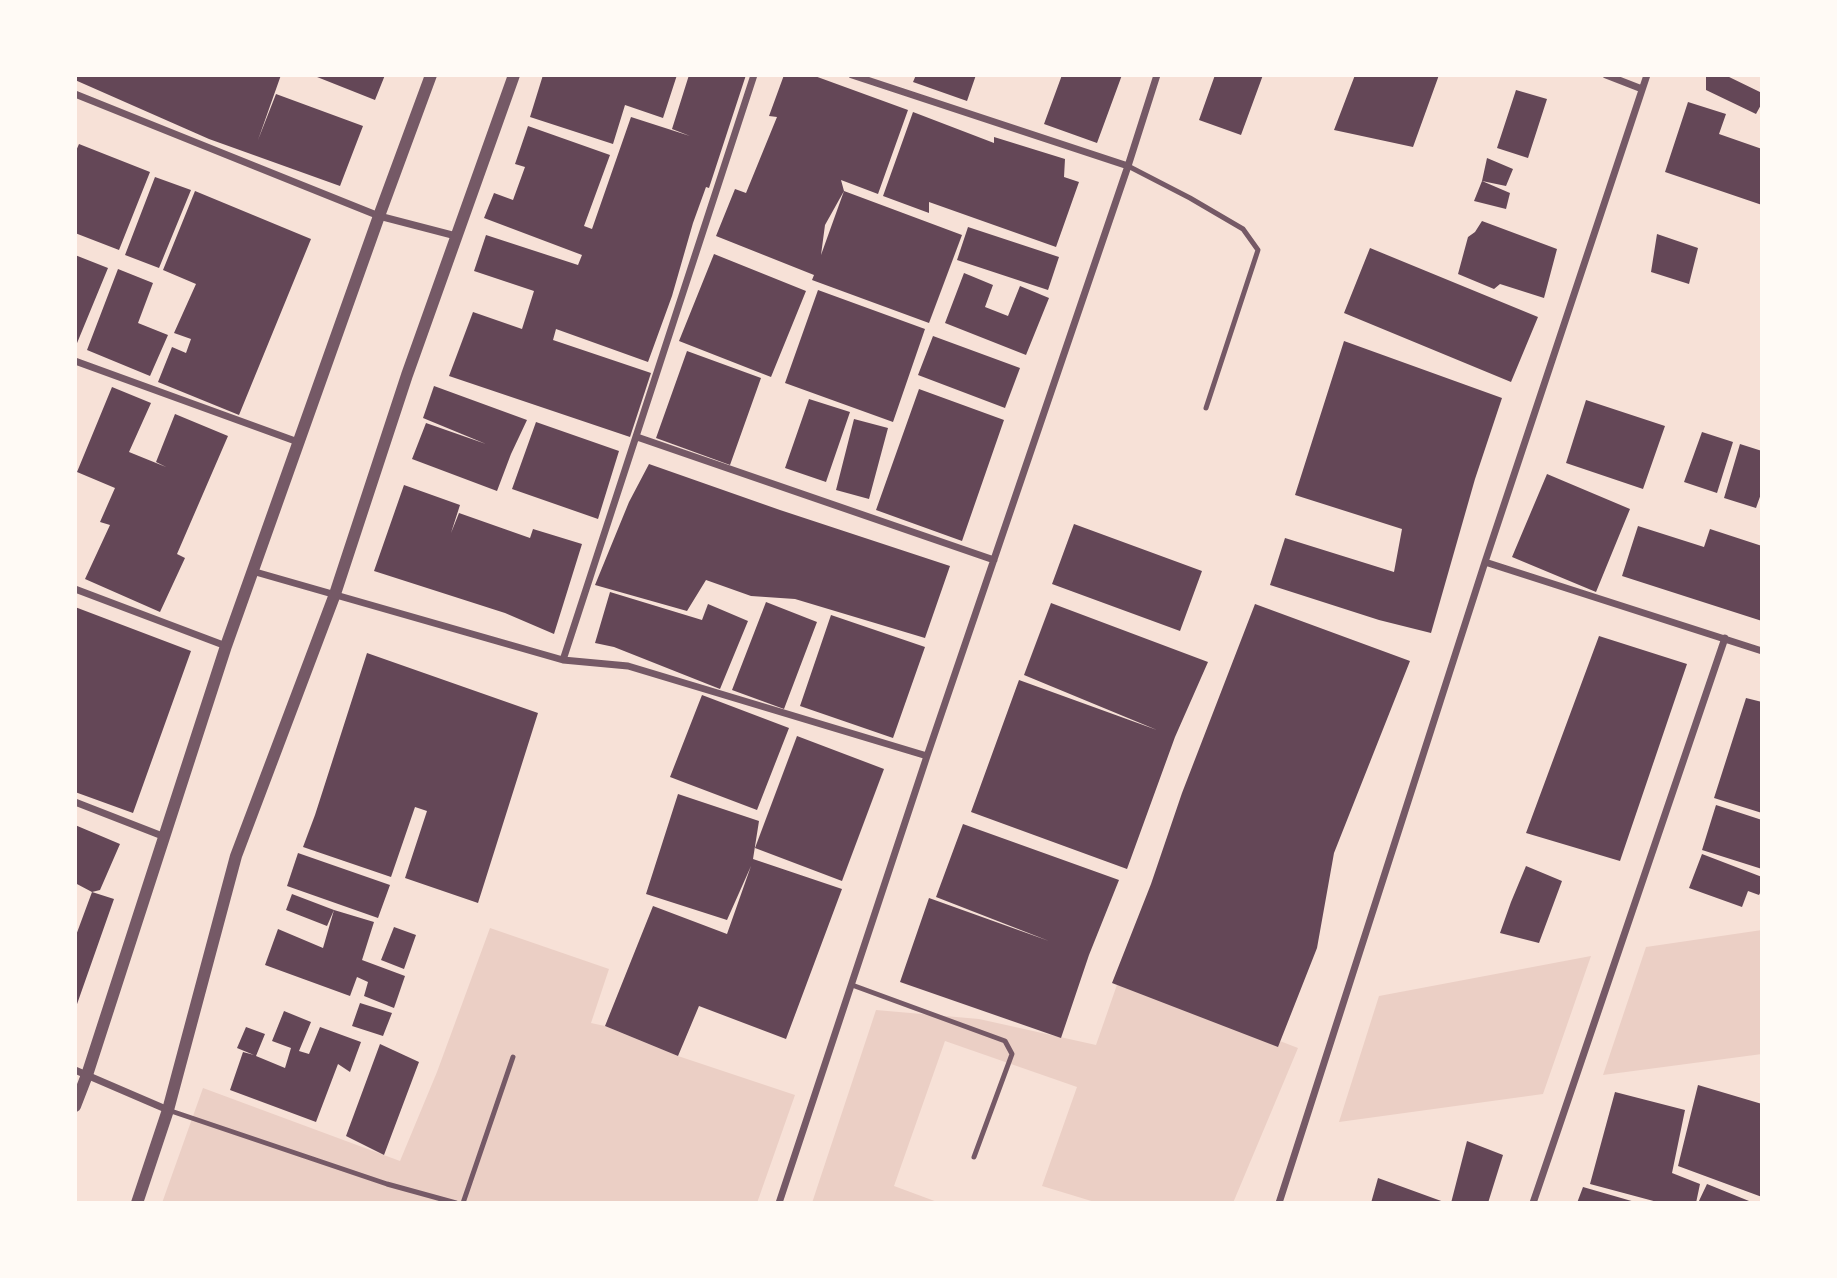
<!DOCTYPE html>
<style>
body{margin:0}
#map{position:relative;width:1837px;height:1278px;overflow:hidden;background:#f7e1d7;font-family:"Archivo Narrow",sans-serif}
canvas{display:block}
.frame{position:absolute;inset:0;border:77px solid #fffaf5;pointer-events:none}
</style>
<div id="map">
<canvas width="1837" height="1278"></canvas>
<div class="frame"></div>
</div>
<script>
const g = document.querySelector('canvas').getContext('2d');
g.lineJoin = 'round';
function fill(path, color) {
  g.fillStyle = color;
  g.fill(path, 'evenodd');
}
function toPath(rows) {
  const path = new Path2D();
  for (const r of rows) {
    path.moveTo(r[0], r[1]);
    for (let i = 2; i < r.length; i += 2) path.lineTo(r[i], r[i + 1]);
  }
  return path;
}
function trace(path, color, width, dash) {
  g.strokeStyle = color;
  g.lineWidth = width;
  g.lineCap = dash ? 'butt' : 'round';
  g.setLineDash(dash || []);
  g.stroke(path);
}
fill(toPath([
 [490,928,609,969,591,1023,605,1026,678,1056,795,1095,757,1203,162,1203,203,1088,400,1161,437,1072],
 [1762,930,1762,1054,1603,1075,1646,947],
 [1591,956,1543,1094,1339,1122,1379,996],
 [1119,979,1298,1048,1233,1203,1098,1203,1042,1186,1077,1087,945,1041,894,1186,940,1203,812,1203,876,1010,979,1019,1096,1045]
]), '#ebcfc5');
fill(toPath([
 [75,75,281,75,258,140,276,94,363,126,340,186,209,139,75,80],
 [312,75,385,75,375,100],
 [543,75,677,75,663,118,625,105,613,144,530,117],
 [689,75,746,75,709,188,706,187,693,223,672,296,648,362,556,329,553,340,651,373,630,437,449,376,473,312,522,329,534,291,474,271,486,235,578,265,582,255,484,218,494,193,513,200,525,167,515,164,528,126,610,155,584,226,592,229,631,117,690,136,672,129],
 [784,75,812,75,908,110,878,194,841,180,844,191,962,235,929,323,812,280,814,275,716,236,735,189,746,193,777,117,769,116],
 [844,191,821,255,825,225],
 [916,75,976,75,967,101,913,82],
 [1062,75,1122,75,1097,143,1044,124],
 [1215,75,1263,75,1241,135,1199,120],
 [1355,75,1439,75,1413,147,1334,130],
 [1706,75,1725,75,1762,93,1762,103,1756,114,1706,90],
 [1516,90,1547,99,1528,158,1497,148],
 [1688,102,1726,114,1719,134,1762,149,1762,205,1665,172],
 [913,112,994,143,994,137,1065,159,1064,177,1079,182,1056,247,929,202,929,213,883,196],
 [79,144,150,172,119,250,75,233,75,153],
 [1487,158,1513,169,1506,186,1482,181],
 [155,177,191,190,159,268,125,255],
 [1482,181,1510,193,1506,209,1474,201],
 [195,191,311,239,239,415,158,382,172,347,186,353,191,339,174,333,196,284,163,270],
 [1482,221,1557,249,1544,298,1500,284,1494,289,1458,274,1468,237,1475,232],
 [968,227,1059,257,1048,290,957,260],
 [1657,234,1698,248,1689,284,1651,272],
 [1370,248,1538,317,1511,382,1344,313],
 [714,254,806,291,771,377,679,341],
 [75,255,108,268,75,348],
 [118,269,153,283,138,323,168,335,150,376,87,350],
 [964,273,993,285,985,307,1008,316,1020,286,1049,298,1026,355,945,323],
 [818,290,925,329,893,422,785,383],
 [933,336,1020,368,1005,408,918,375],
 [1344,341,1502,398,1475,479,1431,633,1379,620,1270,585,1285,538,1394,572,1402,529,1295,495],
 [687,351,761,378,730,465,656,438],
 [434,386,527,420,511,454,497,491,412,459,426,423,486,444,423,418],
 [112,387,151,403,129,452,166,467,156,462,175,414,228,436,177,554,185,558,160,612,85,579,110,525,100,522,115,488,77,472],
 [919,389,1004,420,962,541,876,510],
 [809,399,850,412,826,482,785,468],
 [1586,400,1665,426,1643,489,1566,463],
 [854,419,888,428,869,499,836,490],
 [536,422,619,451,598,519,512,489],
 [1702,432,1733,442,1717,493,1684,482],
 [1740,444,1762,451,1762,491,1756,508,1724,498],
 [649,464,780,510,950,566,925,638,795,599,751,596,706,580,687,611,595,585,629,502],
 [1547,474,1630,509,1596,592,1512,557],
 [404,485,460,505,451,533,459,513,530,538,533,529,582,544,554,634,505,613,374,571],
 [1074,524,1202,571,1180,631,1052,584],
 [1638,526,1704,547,1710,529,1762,546,1762,621,1622,576],
 [610,592,702,620,708,604,748,621,720,689,614,647,595,643],
 [766,602,817,622,784,709,732,690],
 [1051,603,1208,662,1175,737,1127,869,971,812,1019,680,1157,730,1024,675],
 [1255,604,1410,661,1334,853,1317,948,1278,1047,1112,983,1151,884,1182,793],
 [75,607,191,651,133,813,75,792],
 [831,615,925,647,893,738,800,706],
 [1599,636,1687,664,1620,861,1526,833],
 [367,653,538,713,478,903,405,878,427,811,415,807,391,877,303,847,315,815],
 [702,695,789,728,757,810,670,777],
 [1746,698,1762,702,1762,813,1714,798],
 [797,736,884,769,842,881,755,848],
 [678,794,759,821,753,859,842,889,786,1039,699,1006,678,1056,605,1026,653,906,727,934,751,866,727,920,646,894],
 [1716,805,1762,820,1762,845,1760,852,1762,852,1762,869,1702,850],
 [963,824,1119,880,1089,955,1061,1038,900,982,929,898,1049,941,936,897],
 [75,825,120,844,100,890,92,892,75,883],
 [298,853,390,885,378,918,287,886],
 [1702,854,1762,877,1762,889,1759,895,1748,891,1742,907,1689,888],
 [1526,866,1562,881,1539,943,1500,933,1511,902],
 [92,892,114,899,76,1007,75,938],
 [292,894,334,910,374,922,362,960,405,976,394,1008,364,996,368,982,357,977,350,996,265,965,278,929,323,948,334,910,327,926,286,910],
 [394,927,416,935,404,969,381,960],
 [360,1003,392,1013,383,1036,352,1026],
 [284,1011,311,1022,299,1051,309,1054,320,1027,361,1042,350,1072,338,1064,316,1122,230,1090,243,1052,254,1055,237,1048,246,1027,265,1034,256,1056,285,1068,291,1048,272,1041],
 [380,1044,419,1062,384,1155,346,1136],
 [1698,1085,1762,1104,1762,1197,1678,1166],
 [1615,1092,1685,1110,1672,1173,1700,1184,1696,1203,1661,1203,1590,1184],
 [1467,1141,1503,1155,1488,1203,1451,1203],
 [1378,1178,1444,1202,1444,1203,1371,1203],
 [1707,1184,1754,1203,1698,1203],
 [1583,1187,1635,1202,1635,1203,1577,1203]
]), '#644757');
trace(toPath([
 [1128,166,1190,198,1243,229,1258,250,1206,408],
 [852,985,1005,1041,1012,1054,974,1157],
 [168,1110,387,1184,456,1203],
 [463,1203,513,1057]
]), '#755966', 5);
trace(toPath([
 [852,75,1128,166],
 [1606,75,1642,89],
 [75,94,379,216,456,236],
 [75,361,298,442],
 [637,437,994,560],
 [1485,562,1762,651],
 [252,571,563,660,628,666,927,756],
 [75,589,226,646],
 [563,660,754,75],
 [75,802,165,837],
 [75,1070,168,1110],
 [779,1203,927,756,1128,166,1157,75],
 [1279,1203,1485,562,1647,75],
 [1533,1203,1725,638]
]), '#755966', 7);
trace(toPath([
 [75,1106,87,1075,226,646,379,216,431,75],
 [137,1203,168,1110,236,856,335,594,407,375,514,75]
]), '#755966', 12);
</script>
